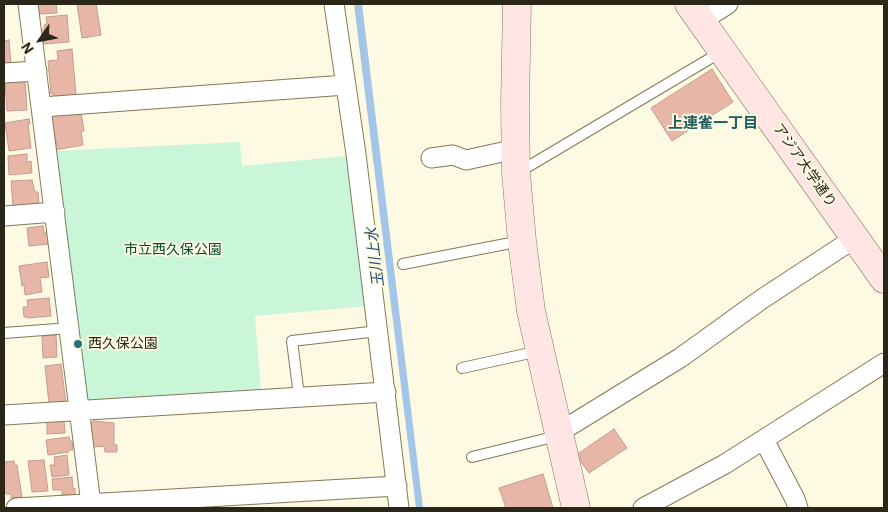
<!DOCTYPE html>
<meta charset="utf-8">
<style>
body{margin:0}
#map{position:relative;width:888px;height:512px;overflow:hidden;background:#fdf9e2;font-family:Roboto,sans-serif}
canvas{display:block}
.frame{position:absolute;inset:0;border:5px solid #2a2719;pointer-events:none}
.north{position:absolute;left:15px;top:15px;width:50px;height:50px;-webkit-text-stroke:4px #fdf9e2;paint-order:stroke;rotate:237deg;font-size:14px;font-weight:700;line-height:20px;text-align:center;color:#2a2719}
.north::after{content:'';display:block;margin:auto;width:18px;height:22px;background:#2a2719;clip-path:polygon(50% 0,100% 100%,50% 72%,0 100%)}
</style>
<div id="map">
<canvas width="888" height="512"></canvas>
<div class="frame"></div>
<div class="north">N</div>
</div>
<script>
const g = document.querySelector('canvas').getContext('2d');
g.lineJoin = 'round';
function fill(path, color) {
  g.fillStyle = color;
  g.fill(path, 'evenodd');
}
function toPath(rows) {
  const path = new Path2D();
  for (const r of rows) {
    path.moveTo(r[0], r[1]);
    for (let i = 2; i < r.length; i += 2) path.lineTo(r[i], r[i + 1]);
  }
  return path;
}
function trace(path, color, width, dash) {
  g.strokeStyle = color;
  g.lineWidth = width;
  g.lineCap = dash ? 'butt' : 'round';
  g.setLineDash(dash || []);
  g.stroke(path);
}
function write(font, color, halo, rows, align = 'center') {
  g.font = font + ' Roboto,"Noto Sans JP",sans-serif';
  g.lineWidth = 4;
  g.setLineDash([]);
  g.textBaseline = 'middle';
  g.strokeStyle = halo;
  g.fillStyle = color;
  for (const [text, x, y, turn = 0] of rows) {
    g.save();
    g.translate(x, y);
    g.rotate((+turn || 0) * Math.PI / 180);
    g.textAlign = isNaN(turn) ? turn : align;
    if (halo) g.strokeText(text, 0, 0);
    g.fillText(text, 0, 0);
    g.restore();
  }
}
fill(toPath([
 [240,142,242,166,347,156,358,217,368,306,255,316,261,393,90,404,86,399,55,151]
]), '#c9f5d8');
fill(toPath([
 [354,4,362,4,423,508,416,508]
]), '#a3c5e8');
const building = toPath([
 [38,4,56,4,57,13,39,14,38,4],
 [77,4,96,4,101,35,82,38,77,4],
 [67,15,69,42,44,44,41,30,44,30,44,25,47,24,46,17,67,15],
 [9,40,11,65,4,66,4,41,9,40],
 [72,49,76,95,53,97,53,93,51,94,48,61,58,60,57,51,72,49],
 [712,69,733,102,672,141,651,108,712,69],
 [25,79,27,110,7,111,5,81,25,79],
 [81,112,84,131,81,131,83,145,55,150,54,145,57,145,50,116,81,112],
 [29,119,30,124,28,124,31,148,9,151,5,123,29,119],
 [27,154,27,162,31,161,32,173,9,175,8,156,27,154],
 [32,180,35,192,38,192,39,205,13,207,11,181,32,180],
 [43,226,44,233,47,232,49,244,29,246,27,228,43,226],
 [47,262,49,277,40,278,42,292,25,295,24,285,22,286,19,266,47,262],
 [49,298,51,316,28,318,27,317,24,317,23,307,28,307,27,300,49,298],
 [56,335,57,357,43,358,42,336,56,335],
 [61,364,66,403,49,404,45,366,61,364],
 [64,420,65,433,47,434,47,421,64,420],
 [94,421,114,423,114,445,117,445,117,452,105,452,104,446,93,447,91,423,94,421],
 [614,429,627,448,589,473,576,455,614,429],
 [69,437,70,441,72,441,73,450,68,450,69,452,48,455,46,440,69,437],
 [67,455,69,475,52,477,50,465,55,465,54,457,67,455],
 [44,460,48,491,32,492,28,461,44,460],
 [14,461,15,465,17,465,22,497,11,498,11,494,6,494,4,489,4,462,14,461],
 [543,474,553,508,506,508,499,488,543,474],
 [72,477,73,489,75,488,75,494,62,495,62,490,53,490,52,479,72,477]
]);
fill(building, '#e7b6a7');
trace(building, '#c39c90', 1);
const lane = toPath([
 [519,172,721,52],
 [403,264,521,241],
 [4,333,70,328],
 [462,368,539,351],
 [299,396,292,341,378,331],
 [472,457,549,438,557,434]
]);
const street = toPath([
 [28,4,91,504],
 [334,4,356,154,399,508],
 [701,21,728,4],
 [4,73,37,71],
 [42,107,346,85],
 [431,158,453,155,466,160,516,149],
 [4,216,55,212],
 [4,415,386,392],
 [558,433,680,358,762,299,855,238],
 [764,440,795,499,798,508],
 [16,508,397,486],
 [643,508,725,464,884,363]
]);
const secondary = toPath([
 [517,4,515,104,516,174,522,241,531,311,576,508],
 [689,4,884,279]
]);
trace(lane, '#817a58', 12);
trace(street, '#817a58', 21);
trace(secondary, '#817a58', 29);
trace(lane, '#fff', 10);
trace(street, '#fff', 19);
trace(secondary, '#ffe6e5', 28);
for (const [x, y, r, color] of [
 [78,344,5,"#277171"]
]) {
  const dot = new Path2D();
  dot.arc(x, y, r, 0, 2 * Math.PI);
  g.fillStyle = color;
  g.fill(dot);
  trace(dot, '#fdf9e2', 2);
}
write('14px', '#2a2719', '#fdf9e2', [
 ["アジア大学通り",804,166,55]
]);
write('14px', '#004e2b', '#fdf9e2', [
 ["市立西久保公園",173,250]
]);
write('14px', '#2a2719', '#fdf9e2', [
 ["西久保公園",88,344]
], 'left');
write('bold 15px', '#225d5d', '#fdf9e2', [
 ["上連雀一丁目",713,124]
]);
write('italic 15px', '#20507d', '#fdf9e2', [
 ["玉川上水",376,257,-97]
]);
</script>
